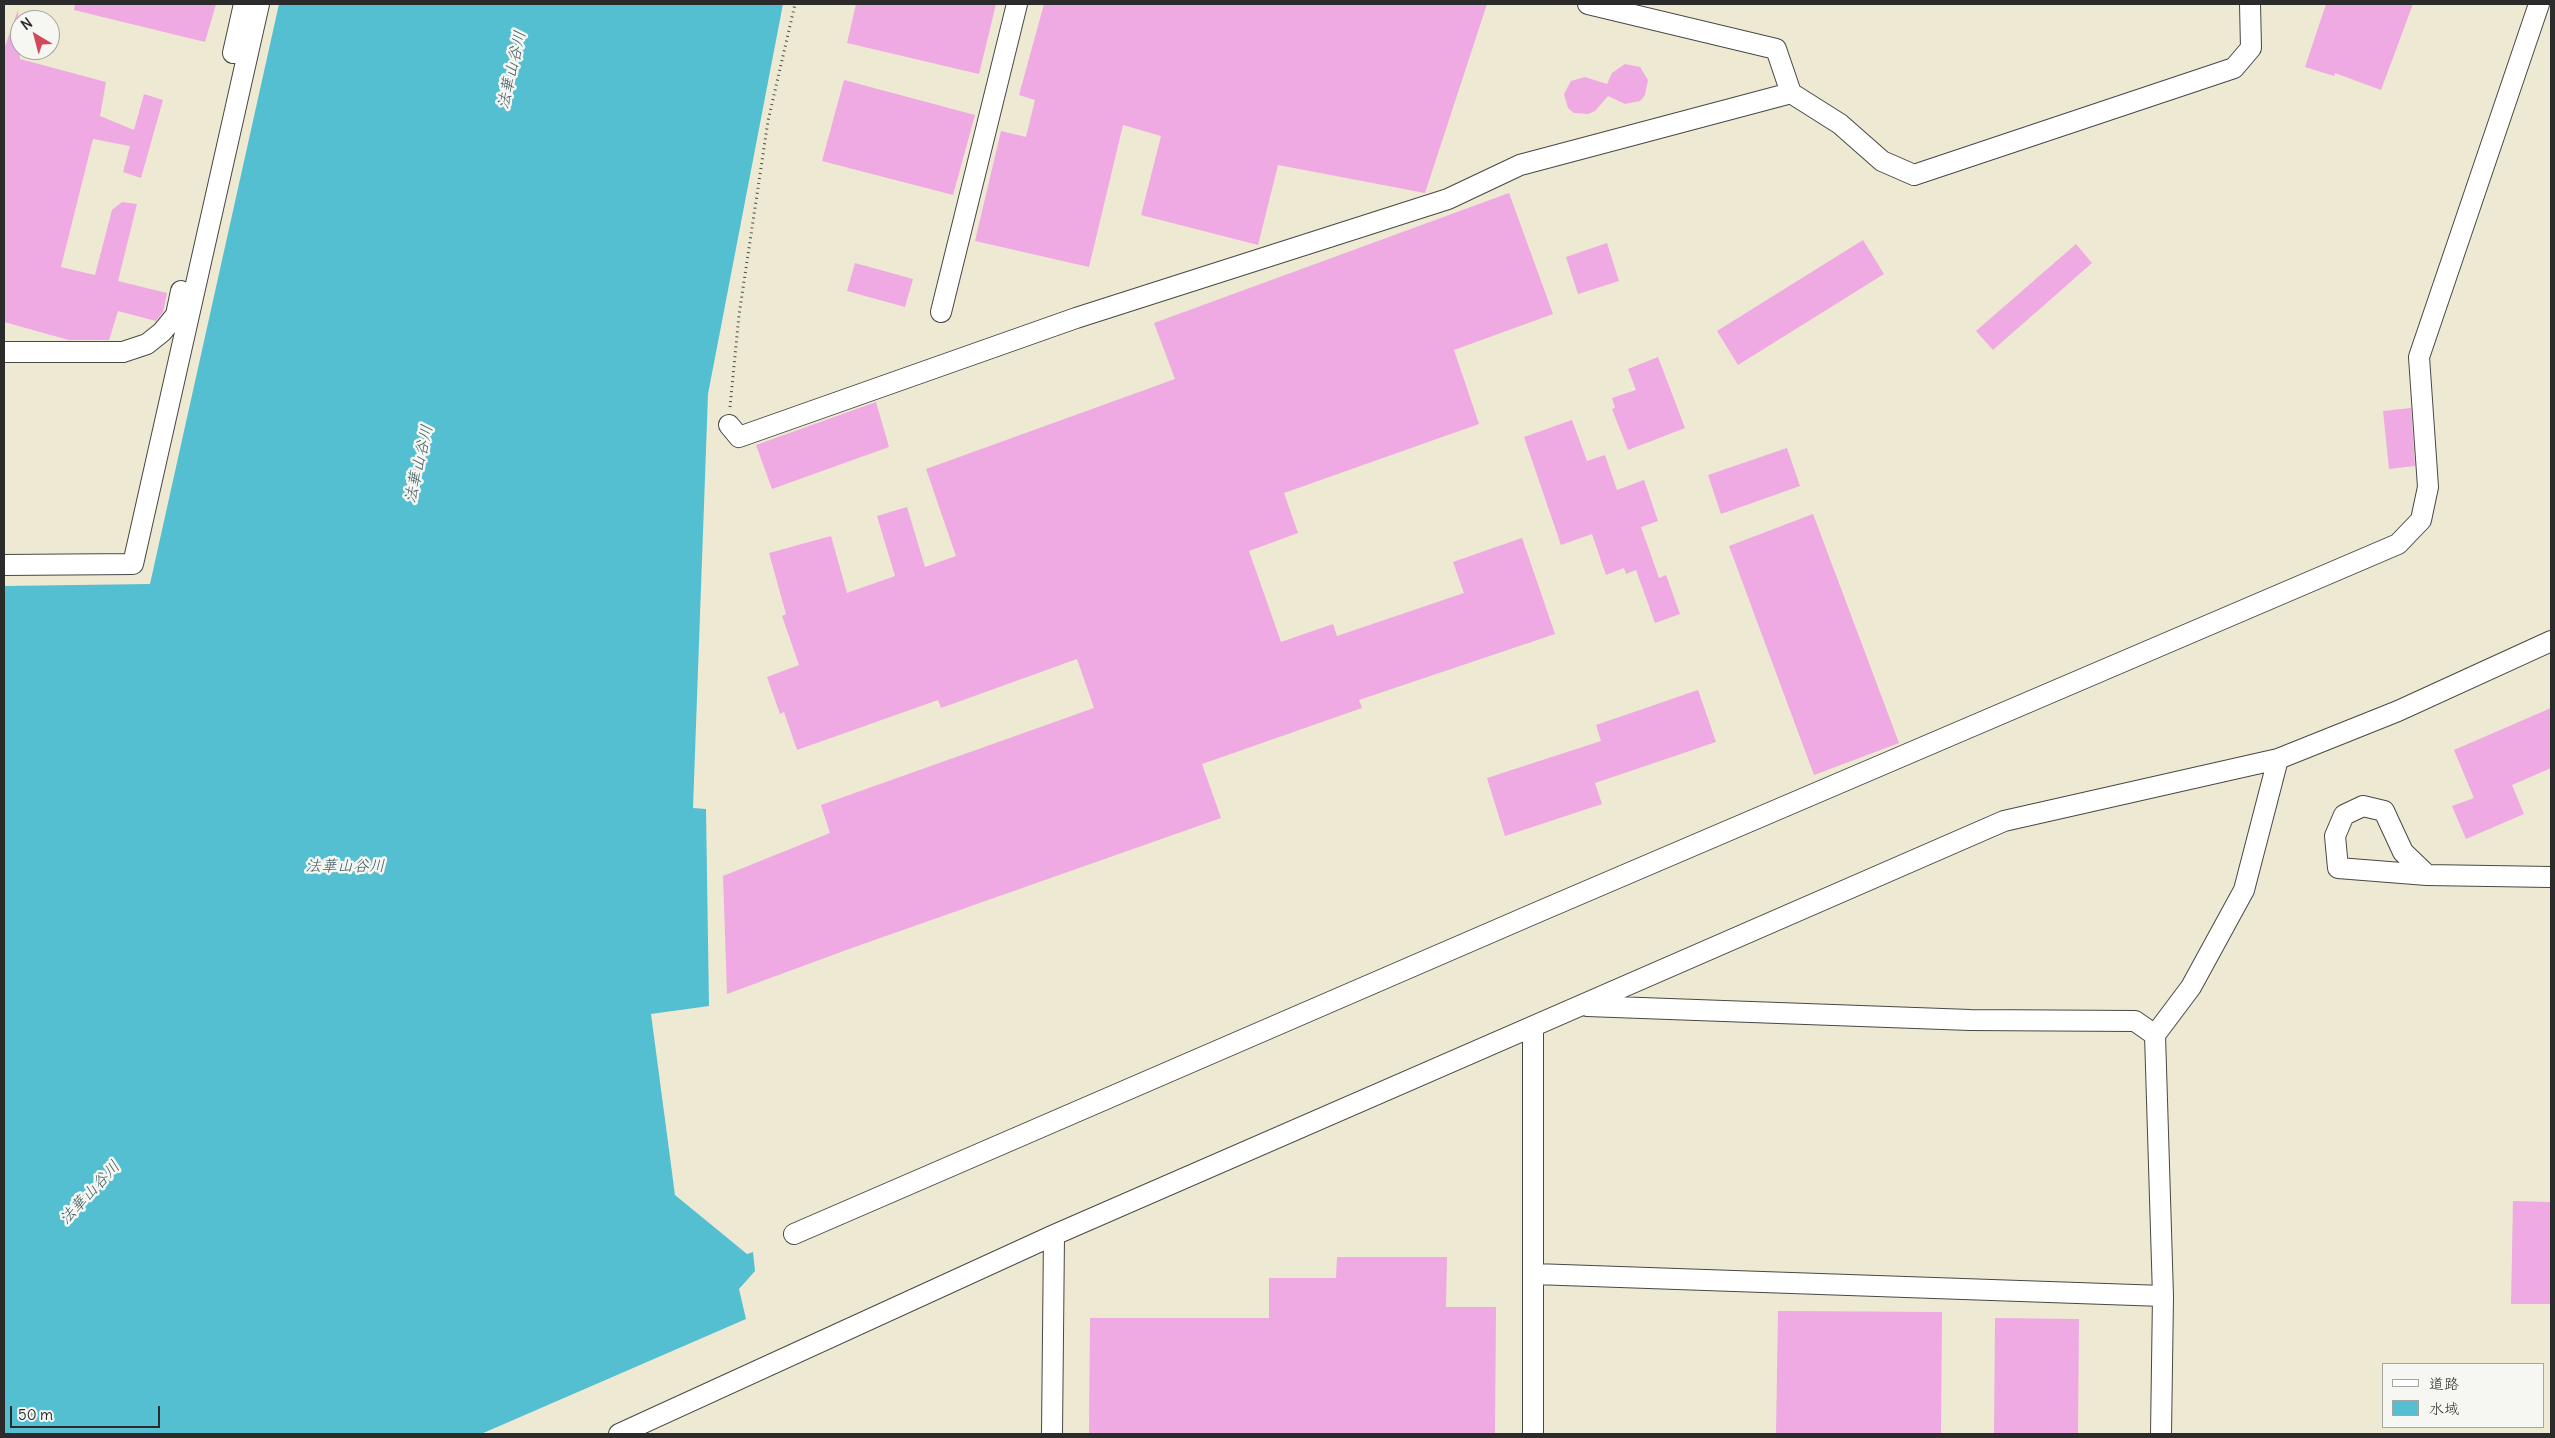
<!DOCTYPE html>
<meta charset="utf-8">
<style>
body{margin:0}
#map{position:relative;width:2555px;height:1438px;overflow:hidden;background:#eee9d3;font-family:Delius,"Klee One",sans-serif}
canvas{display:block}
.frame{position:absolute;inset:0;border:5px solid #2b2b2b;pointer-events:none}
.legend{position:absolute;left:2382px;top:1363px;width:162px;height:65px;box-sizing:border-box;background:#f6f6f2;border:1px solid #a5a5a2;margin:0;padding:6px 9px;list-style:none;font-size:15px;color:#2b2b2b}
.legend li{display:flex;align-items:center;gap:10px;height:25px}
.legend b{width:25px;border:1px solid #a5a5a2}
.north{position:absolute;left:10px;top:10px;width:50px;height:50px;box-sizing:border-box;background:#f6f6f2;border:1px solid #a5a5a2;border-radius:50%;rotate:323deg;font-size:14px;font-weight:700;line-height:20px;text-align:center;color:#2b2b2b}
.north::after{content:'';display:block;margin:auto;width:18px;height:22px;background:#d1495b;clip-path:polygon(50% 0,100% 100%,50% 72%,0 100%)}
.scale{position:absolute;left:10px;top:1406px;width:150px;height:22px;box-sizing:border-box;border:2px solid #2b2b2b;border-top:0;padding-left:6px;font-size:15px;line-height:18px;white-space:nowrap;color:#2b2b2b;-webkit-text-stroke:4px #f6f6f2;paint-order:stroke}
</style>
<div id="map">
<canvas width="2555" height="1438"></canvas>
<div class="frame"></div>
<ul class="legend">
<li><b style="height:6px;background:#fff"></b>道路</li>
<li><b style="height:14px;background:#55bfd2"></b>水域</li>
</ul>
<div class="north">N</div>
<div class="scale">50 m</div>
</div>
<script>
const g = document.querySelector('canvas').getContext('2d');
g.lineJoin = 'round';
function fill(path, color) {
  g.fillStyle = color;
  g.fill(path, 'evenodd');
}
function toPath(rows) {
  const path = new Path2D();
  for (const r of rows) {
    path.moveTo(r[0], r[1]);
    for (let i = 2; i < r.length; i += 2) path.lineTo(r[i], r[i + 1]);
  }
  return path;
}
function trace(path, color, width, dash) {
  g.strokeStyle = color;
  g.lineWidth = width;
  g.lineCap = dash ? 'butt' : 'round';
  g.setLineDash(dash || []);
  g.stroke(path);
}
function write(font, color, halo, rows, align = 'center') {
  g.font = font + ' Delius,"Klee One",sans-serif';
  g.lineWidth = 5;
  g.setLineDash([]);
  g.textBaseline = 'middle';
  g.strokeStyle = halo;
  g.fillStyle = color;
  for (const [text, x, y, turn = 0] of rows) {
    g.save();
    g.translate(x, y);
    g.rotate((+turn || 0) * Math.PI / 180);
    g.textAlign = isNaN(turn) ? turn : align;
    if (halo) g.strokeText(text, 0, 0);
    g.fillText(text, 0, 0);
    g.restore();
  }
}
fill(toPath([
 [279,4,783,4,708,394,693,808,706,809,709,1006,651,1014,675,1195,747,1254,753,1252,755,1271,739,1289,746,1319,481,1434,4,1434,4,586,150,584]
]), '#55bfd2');
fill(toPath([
 [75,4,216,4,205,42,74,10],
 [856,4,996,4,979,74,847,43],
 [1044,4,1487,4,1425,193,1278,165,1258,245,1141,215,1161,136,1123,125,1089,267,975,241,1001,131,1026,137,1035,100,1019,95],
 [2326,4,2413,4,2381,90,2335,73,2334,76,2305,67],
 [18,10,20,59,106,82,100,116,134,130,144,94,163,100,141,178,123,172,130,146,93,139,61,267,95,275,112,210,122,202,137,204,118,281,167,293,163,312,156,321,118,311,109,340,69,340,4,322,4,49],
 [1625,64,1640,67,1648,80,1645,95,1640,101,1625,104,1608,96,1595,111,1588,114,1574,113,1568,108,1564,94,1571,81,1585,77,1607,84,1612,73],
 [844,80,975,115,953,195,822,161],
 [1509,193,1553,314,1454,350,1479,424,1284,493,1298,533,1249,551,1281,642,1333,624,1337,636,1464,593,1453,562,1522,538,1555,634,1359,700,1362,708,1202,764,1221,818,849,949,727,994,723,876,830,833,821,805,1094,708,1077,659,941,708,938,700,797,750,784,712,780,714,767,677,799,665,782,616,786,614,769,553,831,536,847,593,895,576,877,516,907,507,925,567,956,556,926,469,1175,379,1154,323],
 [1863,240,1884,274,1738,365,1717,331],
 [1607,243,1619,281,1578,294,1566,257],
 [2076,244,2092,263,1993,350,1976,331],
 [855,263,913,279,905,307,847,291],
 [1658,357,1685,428,1628,450,1612,409,1615,408,1612,398,1636,390,1628,369],
 [876,402,889,447,772,489,756,445],
 [2411,408,2415,466,2389,469,2383,411],
 [1572,420,1587,461,1605,455,1617,490,1644,480,1658,521,1641,527,1659,578,1666,575,1680,614,1655,623,1636,570,1626,574,1624,568,1606,575,1592,534,1561,545,1524,437],
 [1787,448,1800,486,1721,514,1708,475],
 [1813,514,1899,743,1814,775,1729,546],
 [1698,690,1716,742,1595,783,1602,804,1505,836,1487,778,1601,741,1596,725],
 [2551,708,2551,768,2512,785,2524,814,2466,839,2452,806,2474,798,2454,750],
 [2513,1201,2551,1202,2551,1304,2511,1304],
 [1337,1257,1447,1257,1446,1307,1496,1307,1495,1434,1089,1434,1090,1318,1269,1318,1269,1278,1336,1278],
 [1778,1311,1942,1312,1941,1434,1776,1434],
 [1995,1318,2079,1319,2078,1434,1994,1434]
]), '#efa9e3');
const minor = toPath([
 [1588,4,1776,49,1791,93],
 [233,53,244,4],
 [941,312,1017,4],
 [4,352,123,352,147,344,162,332,176,315,181,291],
 [729,425,739,437,1076,318,1448,199,1520,165,1791,93,1840,124,1882,161,1914,175,2234,68,2251,48,2250,4],
 [4,565,133,564,259,4],
 [2427,875,2403,852,2384,811,2363,806,2344,815,2335,836,2338,868,2427,875,2551,877],
 [1587,1006,1970,1020,2135,1021,2155,1035],
 [1533,1027,1533,1434],
 [794,1234,1538,912,2398,544,2421,520,2428,487,2419,357,2539,4],
 [1534,1274,2163,1296],
 [619,1434,1054,1235,2004,821,2278,759,2398,711,2551,641],
 [1052,1434,1054,1235],
 [2161,1434,2163,1296,2155,1035,2191,987,2244,890,2278,759]
]);
trace(minor, '#484844', 22);
trace(toPath([
 [730,407,739,315,768,121,795,4]
]), '#484844', 3, [1, 4]);
trace(minor, '#fff', 20);
write('italic 16px', '#38575d', '#f6f6f2', [
 ["法華山谷川",512,70,-77],
 ["法華山谷川",419,464,-77],
 ["法華山谷川",345,866],
 ["法華山谷川",90,1193,-47]
]);
</script>
